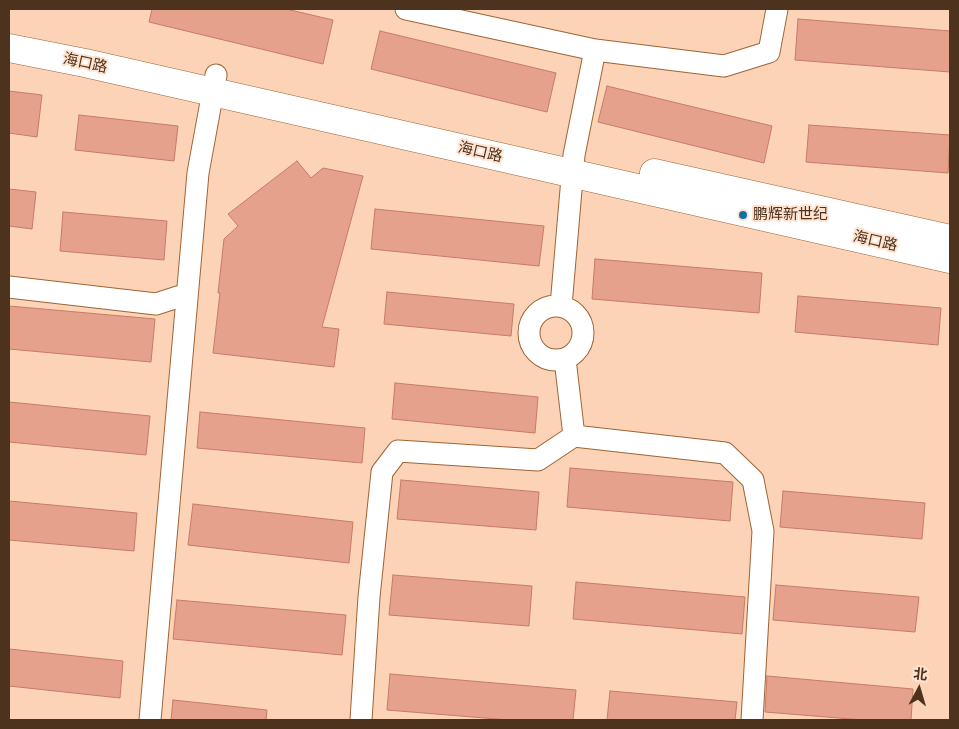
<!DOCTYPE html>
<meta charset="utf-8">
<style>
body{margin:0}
#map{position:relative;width:959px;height:729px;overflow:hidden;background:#fcd3b6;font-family:Roboto,"Noto Sans SC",sans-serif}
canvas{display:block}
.frame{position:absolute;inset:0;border:10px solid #4d331e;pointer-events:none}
.north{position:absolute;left:894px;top:664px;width:50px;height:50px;-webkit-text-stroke:4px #ffe3d0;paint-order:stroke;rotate:6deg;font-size:14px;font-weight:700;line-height:20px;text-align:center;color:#4d331e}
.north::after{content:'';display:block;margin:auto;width:18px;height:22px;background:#4d331e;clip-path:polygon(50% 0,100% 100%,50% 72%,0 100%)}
</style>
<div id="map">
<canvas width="959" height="729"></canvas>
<div class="frame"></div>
<div class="north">北</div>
</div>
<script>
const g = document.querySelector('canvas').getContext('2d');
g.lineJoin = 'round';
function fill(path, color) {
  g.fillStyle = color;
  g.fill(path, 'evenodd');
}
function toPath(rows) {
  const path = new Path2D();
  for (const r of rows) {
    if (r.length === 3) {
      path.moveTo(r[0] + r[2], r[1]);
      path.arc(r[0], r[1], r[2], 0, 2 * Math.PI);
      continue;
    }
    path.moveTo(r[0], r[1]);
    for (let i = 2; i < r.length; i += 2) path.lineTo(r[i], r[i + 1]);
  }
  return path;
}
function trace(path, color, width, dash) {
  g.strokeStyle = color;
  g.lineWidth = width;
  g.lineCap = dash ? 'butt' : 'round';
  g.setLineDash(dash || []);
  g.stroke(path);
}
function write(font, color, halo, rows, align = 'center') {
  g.font = font + ' Roboto,"Noto Sans SC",sans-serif';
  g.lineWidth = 4;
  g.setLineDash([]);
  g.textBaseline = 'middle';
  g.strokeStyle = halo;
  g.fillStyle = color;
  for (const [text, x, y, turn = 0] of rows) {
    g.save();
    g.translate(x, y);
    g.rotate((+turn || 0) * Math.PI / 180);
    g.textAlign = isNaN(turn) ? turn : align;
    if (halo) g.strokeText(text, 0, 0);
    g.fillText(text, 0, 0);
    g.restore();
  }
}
const building = toPath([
 [152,9,286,9,333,20,323,64,149,22,152,9],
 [798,19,950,31,950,72,795,60,798,19],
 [380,31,556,73,547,112,371,69,380,31],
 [607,86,772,126,764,163,598,122,607,86],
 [9,91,42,95,37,137,9,133,9,91],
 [79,115,178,126,174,161,75,150,79,115],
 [809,125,950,135,948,173,806,162,809,125],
 [297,161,311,178,323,168,363,176,322,327,339,329,334,367,213,353,220,293,218,293,224,239,238,226,228,214,297,161],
 [9,189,36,192,32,229,9,226,9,189],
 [375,209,544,226,539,266,371,249,375,209],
 [63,212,167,221,164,260,60,251,63,212],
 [595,259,762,273,759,313,592,299,595,259],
 [387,292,514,304,511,336,384,324,387,292],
 [798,296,941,308,938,345,795,332,798,296],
 [9,306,155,319,151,362,9,349,9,306],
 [395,383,538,397,535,433,392,419,395,383],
 [9,402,150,416,146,455,9,442,9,402],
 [200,412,365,428,362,463,197,448,200,412],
 [570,468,733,482,730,521,567,507,570,468],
 [401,480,539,492,536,530,397,519,401,480],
 [783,491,925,503,922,539,780,527,783,491],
 [9,501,137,513,134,551,9,540,9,501],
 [193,504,353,522,349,563,188,545,193,504],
 [393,575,532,586,529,626,389,615,393,575],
 [576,582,745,597,742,634,573,619,576,582],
 [776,585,919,597,915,632,773,620,776,585],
 [177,600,346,615,342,655,173,639,177,600],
 [9,649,123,661,120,698,9,686,9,649],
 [390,674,576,690,573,720,509,720,387,710,390,674],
 [767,676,913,689,911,720,863,720,765,712,767,676],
 [610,691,737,702,735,720,607,720,610,691],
 [173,700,267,710,266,720,171,720,173,700]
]);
fill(building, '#e6a18d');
trace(building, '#c67b64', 1);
const minor = toPath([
 [406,9,595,50,724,66,769,52,777,9],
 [9,287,156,304,187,294],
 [556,333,27],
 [561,306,574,155,595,50],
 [565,359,574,436],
 [150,720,198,173,216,75],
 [361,720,369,597,382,472,398,451,538,460,574,436,725,453,753,480,763,531,752,720]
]);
const secondary = toPath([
 [9,48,85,63,950,259],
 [654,173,950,239]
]);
trace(minor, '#9f6434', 23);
trace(secondary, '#9f6434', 29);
trace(minor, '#fff', 21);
trace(secondary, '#fff', 28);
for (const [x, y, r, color] of [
 [743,215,5,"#13719f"]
]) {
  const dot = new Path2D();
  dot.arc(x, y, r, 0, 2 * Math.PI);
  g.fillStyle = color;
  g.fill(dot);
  trace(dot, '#ffe3d0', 2);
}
write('15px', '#4d331e', '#ffe3d0', [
 ["海口路",85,64,12],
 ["海口路",480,153,13],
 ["海口路",875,242,13]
]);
write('15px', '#4d331e', '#ffe3d0', [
 ["鹏辉新世纪",753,215]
], 'left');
</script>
